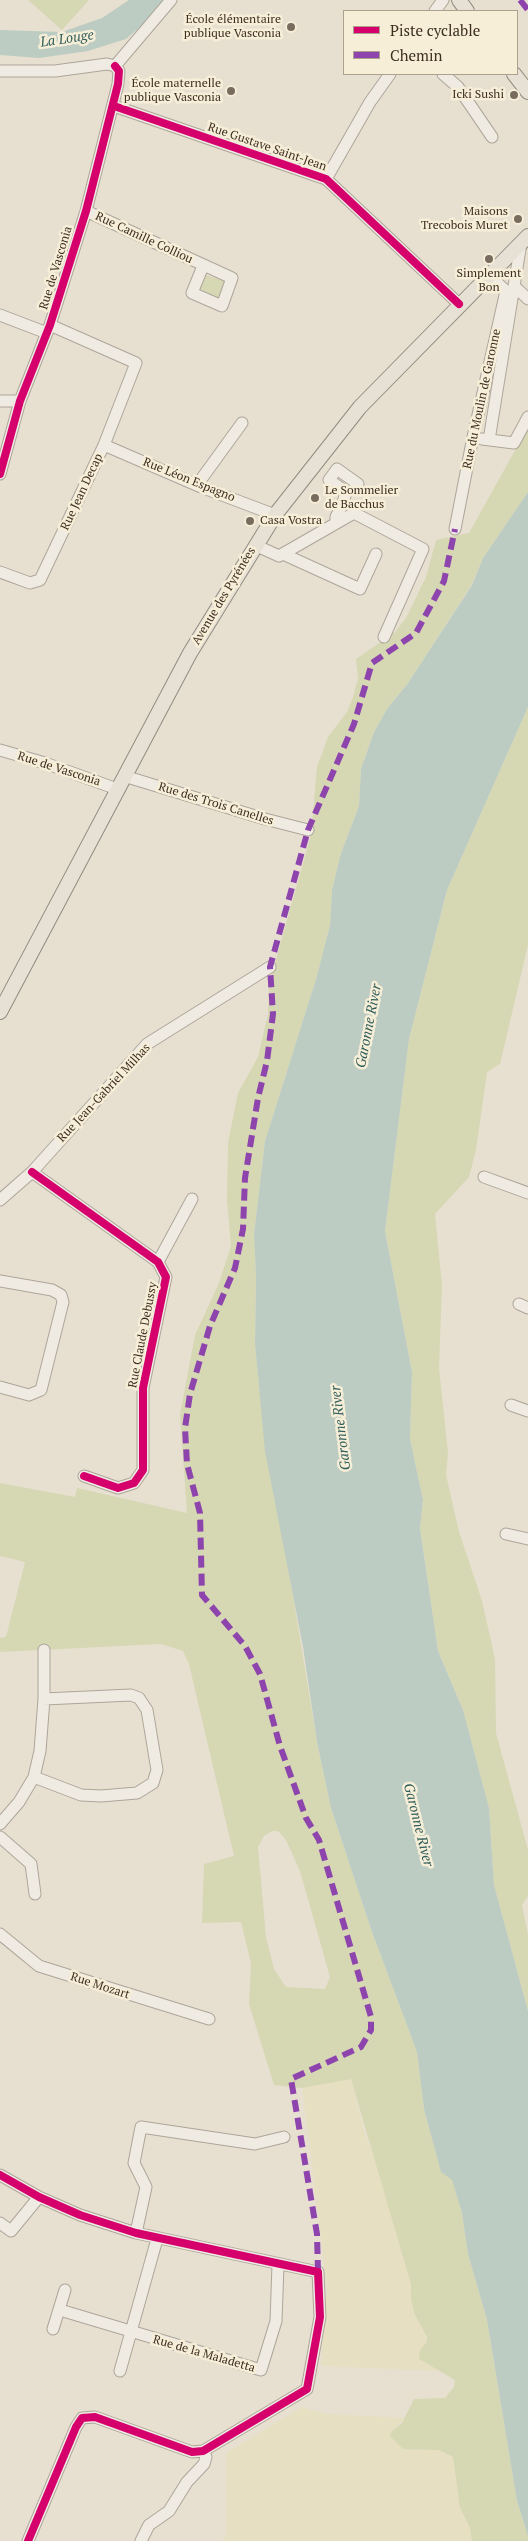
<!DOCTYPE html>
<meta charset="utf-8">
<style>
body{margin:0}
#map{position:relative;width:528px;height:2541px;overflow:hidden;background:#e7e0d1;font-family:"PT Serif",serif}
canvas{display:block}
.legend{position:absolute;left:343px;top:10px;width:175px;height:65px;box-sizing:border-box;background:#f7eed8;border:1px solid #ada18e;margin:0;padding:6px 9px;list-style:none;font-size:15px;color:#3d2e20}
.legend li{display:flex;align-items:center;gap:10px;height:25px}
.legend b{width:25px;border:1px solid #ada18e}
</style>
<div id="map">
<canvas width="528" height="2541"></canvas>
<ul class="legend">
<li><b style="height:6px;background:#d6006c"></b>Piste cyclable</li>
<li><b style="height:6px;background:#8e44ad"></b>Chemin</li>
</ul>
</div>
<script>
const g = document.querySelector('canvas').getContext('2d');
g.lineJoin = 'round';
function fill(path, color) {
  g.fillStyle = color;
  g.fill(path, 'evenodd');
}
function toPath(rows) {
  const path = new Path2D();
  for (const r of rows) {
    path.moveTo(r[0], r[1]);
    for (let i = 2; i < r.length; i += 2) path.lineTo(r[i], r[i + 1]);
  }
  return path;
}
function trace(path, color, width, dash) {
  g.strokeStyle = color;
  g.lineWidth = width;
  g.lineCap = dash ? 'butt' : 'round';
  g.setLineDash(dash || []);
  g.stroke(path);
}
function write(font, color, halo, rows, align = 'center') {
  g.font = font + ' "PT Serif",serif';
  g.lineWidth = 5;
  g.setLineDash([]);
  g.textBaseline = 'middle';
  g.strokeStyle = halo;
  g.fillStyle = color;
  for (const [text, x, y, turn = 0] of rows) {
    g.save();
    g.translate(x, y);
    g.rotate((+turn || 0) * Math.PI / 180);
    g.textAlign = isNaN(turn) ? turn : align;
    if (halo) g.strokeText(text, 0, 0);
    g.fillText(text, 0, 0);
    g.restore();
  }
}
fill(toPath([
 [345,2079,351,2079,364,2130,383,2182,411,2284,411,2298,414,2313,427,2337,419,2359,441,2371,321,2366,327,2287,302,2088],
 [302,2407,326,2414,405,2418,392,2431,403,2449,439,2450,453,2457,460,2508,470,2528,472,2541,222,2541,226,2535,226,2453]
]), '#e6dfc2');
fill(toPath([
 [28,0,89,0,62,30],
 [206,275,224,281,219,300,200,289],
 [528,427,528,492,483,558,472,584,441,632,408,683,387,709,374,732,361,769,359,806,341,853,332,890,330,925,317,976,265,1141,254,1234,256,1277,255,1344,260,1395,317,1742,331,1808,372,1932,417,2052,424,2109,441,2171,452,2180,462,2213,468,2254,487,2320,517,2501,528,2536,528,2541,472,2541,470,2528,460,2508,453,2457,439,2450,403,2449,390,2436,392,2431,402,2423,414,2399,445,2398,454,2387,455,2380,419,2359,420,2350,426,2343,427,2337,414,2313,411,2298,411,2284,351,2079,302,2088,274,2085,249,2004,251,1963,241,1922,202,1923,204,1864,234,1856,189,1664,183,1651,161,1644,0,1652,0,1638,6,1637,25,1562,0,1556,0,1483,75,1497,77,1488,187,1513,180,1415,195,1335,219,1283,231,1246,227,1199,228,1143,238,1093,258,1057,268,1014,269,984,311,835,317,767,328,737,347,712,353,697,358,679,356,659,395,632,406,618,426,577,436,540,469,533],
 [272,1831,278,1831,286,1840,300,1871,330,1977,325,1989,286,1987,274,1969,266,1937,258,1847,264,1836],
 [528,707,528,945,500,1064,487,1072,476,1150,469,1177,435,1214,442,1285,439,1368,448,1453,446,1475,459,1532,482,1601,495,1659,496,1733,528,1850,528,1896,522,1905,528,1934,528,2011,494,1885,489,1808,463,1710,438,1651,420,1527,423,1500,410,1439,412,1372,385,1231,409,1039,447,890]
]), '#d6d7b3');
fill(toPath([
 [129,0,166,0,161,9,126,39,88,51,39,58,0,55,0,30,62,32,102,18],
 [528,492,528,707,447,890,409,1039,385,1231,412,1372,410,1439,423,1500,420,1528,438,1651,463,1710,489,1808,494,1885,528,2011,528,2536,517,2501,487,2320,468,2254,462,2213,452,2180,441,2172,424,2109,417,2052,372,1932,331,1808,317,1742,303,1647,265,1451,255,1344,256,1277,254,1234,265,1141,317,976,330,925,332,890,341,853,359,806,361,769,374,732,387,709,408,683,472,585,483,558]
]), '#bcccc2');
const minor = toPath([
 [435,11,443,0],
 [115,66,171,0],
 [0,71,55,71,107,64,115,66],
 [443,74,458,87,492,137],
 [114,106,326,179,459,304],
 [326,179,370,102,390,74],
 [86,211,232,278,222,306,192,293,203,266],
 [514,286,528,299],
 [0,315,47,333],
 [0,401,20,401],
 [482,439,514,443,528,417],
 [489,440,521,243],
 [104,445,201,487,275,515],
 [0,474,20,401,50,325,86,211,118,84,119,71,115,66],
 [197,485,242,423],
 [336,523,336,517,343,503,346,492,329,480,337,469,358,484],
 [455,529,473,437,506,291,490,276],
 [255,545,279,556,354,513,423,549,384,637],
 [283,554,360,589,376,554],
 [0,572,30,583,40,580,104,445,136,363,50,325],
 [0,750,45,763,117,789],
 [124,776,265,819,308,830],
 [32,1172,158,1262,166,1277,143,1388,143,1470,134,1483,118,1488,84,1476],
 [484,1177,528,1193],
 [0,1200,32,1172,147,1044,270,967],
 [158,1262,192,1199],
 [0,1281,52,1290,61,1295,63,1302,41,1390,29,1395,0,1387],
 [519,1304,528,1308],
 [511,1405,528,1411],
 [506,1534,528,1539],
 [34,1777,81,1795,101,1796,137,1793,153,1783,157,1770,147,1710,139,1698,131,1695,44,1699],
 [0,1824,19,1802,34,1777,40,1751,44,1699,44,1650],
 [0,1837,31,1864,35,1894],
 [0,1934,39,1966,209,2019],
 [0,2175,39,2197,80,2215,136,2233,318,2272,320,2317,307,2389,203,2451,192,2452,95,2417,82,2418,76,2427,28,2541],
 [0,2223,11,2231,39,2197],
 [136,2233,146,2187,134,2163,141,2127,255,2144,284,2137],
 [60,2310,261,2370,276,2321,278,2265],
 [53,2329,65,2290],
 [120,2371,157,2239],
 [141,2541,149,2525,169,2511,187,2482,204,2464,206,2457,203,2451]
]);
const major = toPath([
 [459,0,467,11],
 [514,74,528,92],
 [0,1012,190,653,275,515,360,407,528,236]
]);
trace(minor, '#ada599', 13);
trace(major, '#928b80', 16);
trace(minor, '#efebe3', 11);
trace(major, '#e6e1d4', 14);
trace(toPath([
 [520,0,528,10],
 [318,2272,317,2234,291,2079,361,2047,371,2030,371,2017,319,1840,306,1818,280,1746,260,1674,245,1646,202,1595,200,1513,187,1464,185,1428,190,1394,210,1326,235,1268,243,1229,245,1178,258,1098,267,1061,273,1014,270,967,308,830,354,724,372,663,416,633,444,581,455,529]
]), '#8e44ad', 6, [12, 6]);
trace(toPath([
 [114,106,326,179,459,304],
 [0,474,20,401,50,325,86,211,118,84,119,71,115,66],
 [32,1172,158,1262,166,1277,143,1388,143,1470,134,1483,118,1488,84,1476],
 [0,2175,39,2197,80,2215,136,2233,318,2272,320,2317,307,2389,203,2451,192,2452,95,2417,82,2418,76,2427,28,2541]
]), '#d6006c', 8);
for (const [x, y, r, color] of [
 [291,27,5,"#786c5e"],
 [231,91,5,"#786c5e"],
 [514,95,5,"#786c5e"],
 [518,219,5,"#786c5e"],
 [489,259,5,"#786c5e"],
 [315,498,5,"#786c5e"],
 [250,521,5,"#786c5e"]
]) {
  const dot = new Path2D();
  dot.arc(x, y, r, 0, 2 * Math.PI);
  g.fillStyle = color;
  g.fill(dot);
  trace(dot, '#f7eed8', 2);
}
write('12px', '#3d2e20', '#f7eed8', [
 ["École élémentaire",281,20],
 ["publique Vasconia",281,34],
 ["École maternelle",221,84],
 ["publique Vasconia",221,98],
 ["Icki Sushi",504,95],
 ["Maisons",508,212],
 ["Trecobois Muret",508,226],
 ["Simplement",489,274,"center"],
 ["Bon",489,288,"center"],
 ["Le Sommelier",325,491,"left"],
 ["de Bacchus",325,505,"left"],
 ["Casa Vostra",260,521,"left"]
], 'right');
write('12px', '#3d2e20', '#f7eed8', [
 ["Rue Gustave Saint-Jean",267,147,19],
 ["Rue Camille Colliou",144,238,25],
 ["Rue de Vasconia",56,268,-73],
 ["Rue du Moulin de Garonne",482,399,-78],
 ["Rue Léon Espagno",189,480,22],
 ["Rue Jean Decap",82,492,-65],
 ["Avenue des Pyrénées",224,596,-59],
 ["Rue de Vasconia",59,769,18],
 ["Rue des Trois Canelles",216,804,17],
 ["Rue Jean-Gabriel Milhas",104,1093,-47],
 ["Rue Claude Debussy",143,1335,-79],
 ["Rue Mozart",100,1986,18],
 ["Rue de la Maladetta",204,2354,16]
]);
write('italic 14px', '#2f5d5a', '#f7eed8', [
 ["La Louge",67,39,-8],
 ["Garonne River",369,1026,-79],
 ["Garonne River",341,1428,-97],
 ["Garonne River",418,1825,76]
]);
</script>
